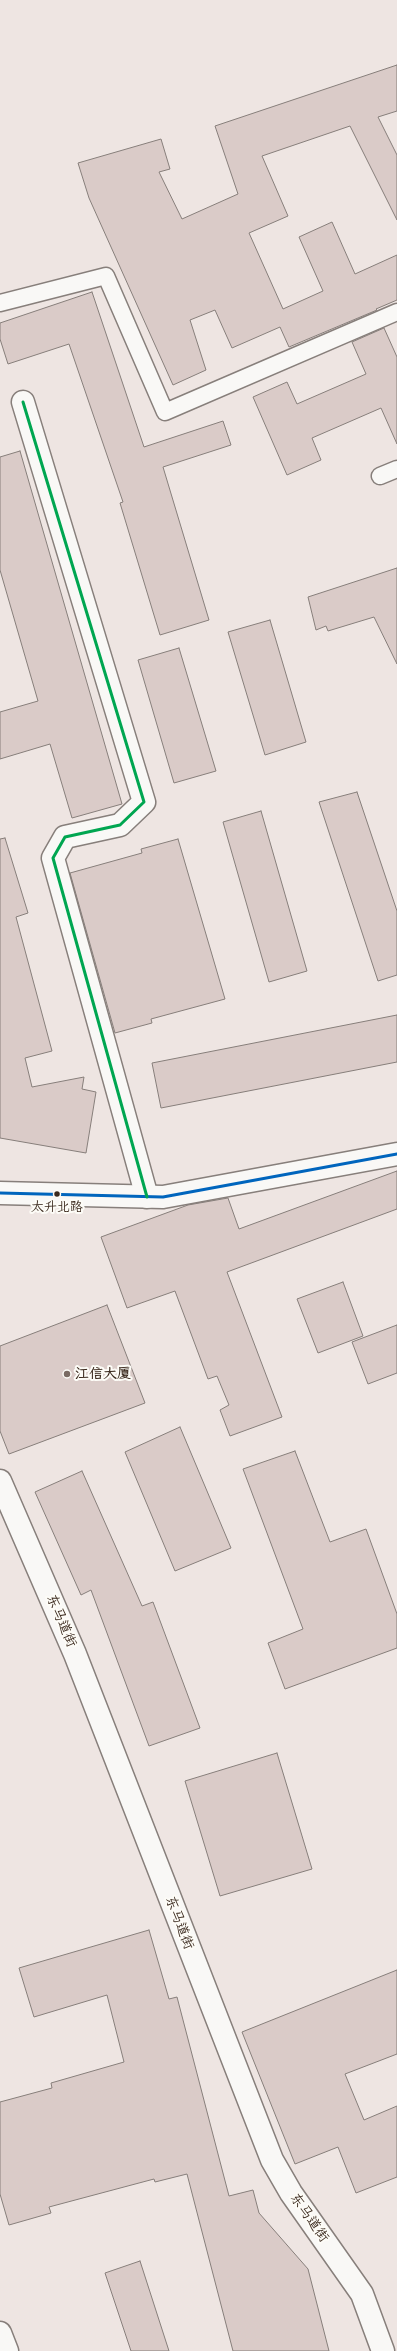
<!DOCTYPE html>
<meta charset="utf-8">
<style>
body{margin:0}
canvas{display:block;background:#eee5e2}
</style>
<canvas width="397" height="2351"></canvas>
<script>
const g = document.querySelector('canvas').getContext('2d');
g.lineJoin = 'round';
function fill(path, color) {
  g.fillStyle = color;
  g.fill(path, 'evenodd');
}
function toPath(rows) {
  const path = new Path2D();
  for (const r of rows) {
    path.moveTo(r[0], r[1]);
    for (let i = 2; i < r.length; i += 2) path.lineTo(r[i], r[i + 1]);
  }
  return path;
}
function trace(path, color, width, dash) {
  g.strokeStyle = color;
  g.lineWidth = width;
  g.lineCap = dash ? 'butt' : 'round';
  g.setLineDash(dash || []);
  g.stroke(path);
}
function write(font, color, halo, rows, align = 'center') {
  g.font = font + ' Itim,"LXGW WenKai TC",sans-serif';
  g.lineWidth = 4;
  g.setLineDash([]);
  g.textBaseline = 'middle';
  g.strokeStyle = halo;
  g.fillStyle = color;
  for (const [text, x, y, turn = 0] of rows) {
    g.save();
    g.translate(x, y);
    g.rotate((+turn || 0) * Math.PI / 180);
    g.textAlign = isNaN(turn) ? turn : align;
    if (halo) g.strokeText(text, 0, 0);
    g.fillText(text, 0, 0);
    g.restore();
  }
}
const building = toPath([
 [397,65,397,111,378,117,397,155,397,220,350,126,262,156,288,216,249,233,283,309,323,291,299,237,332,222,355,274,397,255,397,300,376,309,377,310,289,347,280,327,232,348,215,310,190,320,206,370,173,385,89,198,78,163,161,139,170,169,159,172,182,219,238,194,215,126,397,65],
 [92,292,144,447,223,421,231,445,163,467,209,620,160,635,120,503,123,502,69,344,8,364,0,339,0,323,92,292],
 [384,328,397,357,397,444,381,408,312,438,321,460,287,475,253,397,287,382,297,404,366,374,352,342,384,328],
 [20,451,122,804,72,818,50,744,0,759,0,712,38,701,0,570,0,457,20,451],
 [397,568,397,664,374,617,328,631,326,626,316,630,308,597,397,568],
 [270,620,306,742,265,755,228,632,270,620],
 [179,648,216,771,174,783,138,660,179,648],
 [357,792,397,911,397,975,378,981,319,802,357,792],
 [261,811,307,971,269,982,223,822,261,811],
 [5,838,28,913,16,917,52,1051,25,1058,32,1087,84,1077,82,1089,96,1092,86,1153,0,1138,0,839,5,838],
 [178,839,225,999,151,1019,152,1023,115,1033,70,873,142,853,141,849,178,839],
 [397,1015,397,1062,161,1108,152,1063,397,1015],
 [397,1171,397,1209,227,1272,282,1417,230,1436,220,1410,229,1405,217,1376,208,1379,175,1291,127,1308,101,1237,188,1205,228,1198,239,1229,397,1171],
 [343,1282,363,1336,318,1353,297,1299,343,1282],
 [107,1305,145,1403,9,1454,0,1431,0,1346,107,1305],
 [397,1325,397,1373,368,1384,352,1342,397,1325],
 [180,1427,231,1548,175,1571,125,1452,180,1427],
 [295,1451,330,1542,366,1529,397,1614,397,1648,285,1689,268,1643,303,1629,243,1469,295,1451],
 [82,1471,142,1606,153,1602,200,1728,149,1746,91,1590,81,1595,35,1492,82,1471],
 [277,1753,312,1869,220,1896,185,1781,277,1753],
 [149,1930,169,1999,177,1997,229,2196,253,2190,259,2213,308,2269,329,2351,233,2351,187,2174,155,2182,154,2179,49,2207,51,2213,9,2225,0,2194,0,2102,52,2088,51,2083,124,2062,107,1995,34,2017,19,1968,149,1930],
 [397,1970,397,2054,345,2074,364,2120,397,2106,397,2177,356,2193,338,2147,295,2164,242,2032,397,1970],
 [140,2261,169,2351,131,2351,105,2273,140,2261]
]);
fill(building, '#dacbc8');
trace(building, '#877f7b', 1);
const service = toPath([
 [0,303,106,276,165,412,397,312],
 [380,476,397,469]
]);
const minor = toPath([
 [23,402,144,802,120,825,65,837,53,858,147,1197],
 [0,1481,75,1654,272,2160,291,2193,362,2294,383,2351]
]);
const tertiary = toPath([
 [0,2333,7,2351]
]);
const secondary = toPath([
 [0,1193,163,1197,397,1154]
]);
trace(service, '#877f7b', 19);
trace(minor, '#877f7b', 25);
trace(tertiary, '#877f7b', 25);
trace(secondary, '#877f7b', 25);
trace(service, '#f9f8f6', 16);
trace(minor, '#f9f8f6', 22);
trace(tertiary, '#f9f8f6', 22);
trace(secondary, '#f9f8f6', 22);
trace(toPath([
 [0,1193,163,1197,397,1154]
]), '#0065bd', 3);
trace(toPath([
 [23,402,144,802,120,825,65,837,53,858,147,1197]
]), '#00a651', 3);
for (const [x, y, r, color] of [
 [57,1194,3.5,"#3b2a1e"],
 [67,1374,4,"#7a6b63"]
]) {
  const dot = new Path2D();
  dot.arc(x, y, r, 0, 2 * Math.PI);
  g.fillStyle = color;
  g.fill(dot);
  trace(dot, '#fdfcf7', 1.5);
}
write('13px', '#3b2a1e', '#fdfcf7', [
 ["太升北路",57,1208]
]);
write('bold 14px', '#3b2a1e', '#fdfcf7', [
 ["江信大厦",75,1374]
], 'left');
write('14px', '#3b2a1e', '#fdfcf7', [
 ["东马道街",61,1621,67],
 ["东马道街",179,1923,69],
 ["东马道街",309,2218,55]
]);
</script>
